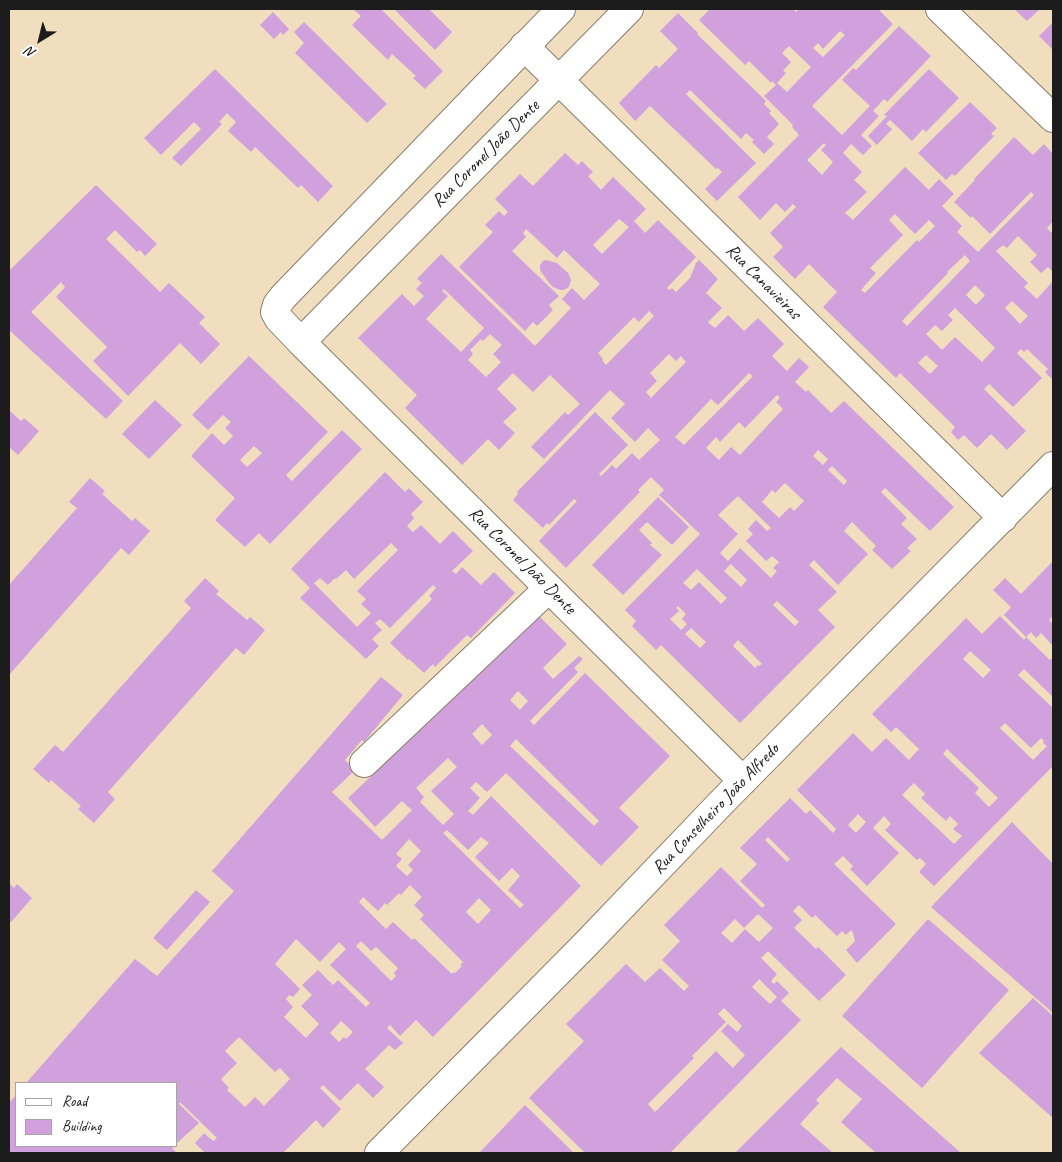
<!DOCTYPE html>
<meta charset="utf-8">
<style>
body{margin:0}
#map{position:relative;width:1062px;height:1162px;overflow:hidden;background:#f0debe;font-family:Caveat,sans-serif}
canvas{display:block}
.frame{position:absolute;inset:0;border:10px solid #1c1c1c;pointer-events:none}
.legend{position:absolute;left:15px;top:1082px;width:162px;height:65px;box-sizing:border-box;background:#fff;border:1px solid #a4a4a4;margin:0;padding:6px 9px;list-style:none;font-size:15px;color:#1c1c1c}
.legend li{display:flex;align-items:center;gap:10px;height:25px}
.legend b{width:25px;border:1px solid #a4a4a4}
.north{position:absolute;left:15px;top:15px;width:50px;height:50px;-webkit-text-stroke:4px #fff;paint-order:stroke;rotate:216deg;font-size:14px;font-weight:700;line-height:20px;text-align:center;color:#1c1c1c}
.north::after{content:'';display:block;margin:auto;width:18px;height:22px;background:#1c1c1c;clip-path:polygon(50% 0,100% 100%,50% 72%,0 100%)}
</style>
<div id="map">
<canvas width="1062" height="1162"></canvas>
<div class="frame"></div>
<ul class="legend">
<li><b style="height:6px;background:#fff"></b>Road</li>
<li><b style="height:14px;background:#d0a1dd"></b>Building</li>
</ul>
<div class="north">N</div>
</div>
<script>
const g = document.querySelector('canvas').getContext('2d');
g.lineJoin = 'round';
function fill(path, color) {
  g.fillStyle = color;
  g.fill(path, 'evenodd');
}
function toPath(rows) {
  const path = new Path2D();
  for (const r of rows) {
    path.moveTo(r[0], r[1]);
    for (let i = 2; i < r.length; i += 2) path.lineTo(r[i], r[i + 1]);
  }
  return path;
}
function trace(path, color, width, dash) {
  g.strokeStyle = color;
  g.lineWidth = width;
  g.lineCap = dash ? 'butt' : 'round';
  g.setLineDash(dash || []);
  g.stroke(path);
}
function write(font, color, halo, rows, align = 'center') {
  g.font = font + ' Caveat,sans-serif';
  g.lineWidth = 4;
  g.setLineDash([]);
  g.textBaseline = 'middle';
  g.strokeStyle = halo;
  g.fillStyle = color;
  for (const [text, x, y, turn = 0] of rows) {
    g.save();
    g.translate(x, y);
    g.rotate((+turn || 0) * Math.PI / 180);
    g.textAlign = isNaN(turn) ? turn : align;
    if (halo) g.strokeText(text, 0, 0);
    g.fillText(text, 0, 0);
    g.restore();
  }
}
fill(toPath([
 [353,9,381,9,443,71,425,89,413,78,416,76,392,54,388,60,352,25,361,16],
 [394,9,429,9,452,32,435,50],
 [710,9,793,9,796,12,799,9,878,9,893,24,812,106,842,135,870,106,842,80,853,68,856,70,899,26,931,56,887,102,884,99,873,111,879,116,861,135,872,146,863,155,851,144,843,153,862,172,854,180,867,192,845,213,853,220,905,167,929,190,939,179,954,194,942,206,962,226,957,232,978,252,1034,195,1031,192,990,234,972,216,971,218,954,202,975,180,974,179,1014,137,1033,155,1044,144,1053,154,1053,221,1047,228,1053,234,1053,272,1048,267,1041,273,1030,262,1037,255,1018,236,1007,248,1003,245,996,251,1028,283,1024,287,1037,299,1053,281,1053,380,1045,372,1048,369,1027,349,1024,352,1021,349,1017,353,1042,378,1013,407,989,384,984,389,1026,431,1007,450,991,434,977,448,964,435,958,440,951,432,955,427,900,373,896,378,823,307,837,292,809,264,795,279,773,257,783,247,770,233,796,207,793,204,785,212,776,203,760,220,738,197,799,135,792,127,793,125,764,96,776,85,772,81,771,83,749,61,745,65,699,20],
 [840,31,845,35,823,57,813,48,818,43,823,49],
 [789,46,811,67,787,92,777,83,786,73,783,71,791,62,782,53],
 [824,143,826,145,821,150,833,162,822,175,807,160],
 [895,214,915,234,929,220,935,226,919,242,917,240,865,293,861,290,876,273,870,268,903,235,889,220],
 [965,255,970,261,907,326,902,321,948,273,947,272],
 [975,285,985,295,976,305,966,295],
 [1012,301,1028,316,1020,324,1005,308],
 [955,308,995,348,982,362,955,337,942,350,926,334,935,325,942,331,953,320,948,315],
 [926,355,938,366,930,374,918,363],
 [1014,9,1040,9,1027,21],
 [273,12,289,29,283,35,281,32,274,39,260,25],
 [678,13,698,33,697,34,766,101,764,104,771,111,769,113,779,124,767,137,774,144,764,154,752,142,754,140,746,133,741,139,690,90,686,94,756,163,717,201,705,189,722,172,718,168,716,169,650,106,635,121,619,103,656,65,659,68,678,49,660,31],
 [304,22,387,104,367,123,295,53,304,43,294,32],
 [1053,22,1053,50,1039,36],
 [215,69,333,186,318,202,301,185,298,188,255,147,251,152,228,131,236,122,227,113,219,122,222,124,181,166,172,158,201,129,194,122,161,155,144,138],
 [929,69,959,98,926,132,923,129,912,141,890,120,886,124,892,129,877,145,868,136,887,116,884,115],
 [970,102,997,128,991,134,994,136,955,176,952,174,946,180,918,153],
 [565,153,578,165,582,161,593,172,588,176,601,190,613,177,646,209,634,221,645,233,658,220,696,257,667,288,669,290,672,288,676,292,690,278,696,263,699,260,718,279,706,293,722,308,708,322,711,325,715,328,728,315,744,331,758,318,784,344,772,356,787,371,799,358,809,367,795,382,806,392,808,390,831,413,844,401,954,507,930,531,885,488,881,492,907,518,901,524,917,539,907,548,911,551,892,569,872,550,876,546,852,522,844,531,868,554,838,585,814,560,809,565,837,592,818,610,835,627,740,723,661,645,656,650,632,626,636,621,625,610,700,534,659,495,664,490,651,477,638,490,640,492,566,568,539,541,577,501,574,499,549,525,547,523,543,528,513,500,518,494,517,492,595,412,628,445,599,474,601,476,612,465,616,469,632,453,639,460,660,440,648,428,635,442,611,418,625,404,610,390,544,459,531,447,565,412,568,415,580,404,550,375,533,392,513,373,497,389,517,409,503,422,515,433,499,450,488,439,462,465,405,408,417,395,358,338,402,294,414,306,424,296,416,289,422,283,417,279,441,254,535,346,571,308,562,299,572,288,584,300,600,284,564,250,557,258,526,229,523,233,526,237,512,251,559,296,549,305,553,310,537,326,533,322,525,331,459,267,493,232,485,225,499,211,504,216,508,212,495,199,520,174,533,186],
 [619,219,629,227,602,254,593,245],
 [444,289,484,328,461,352,426,319,448,296,442,291],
 [649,311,654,316,606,365,602,360,603,359,598,353,634,317,639,322],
 [490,334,502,345,493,354,501,362,486,377,468,360,473,354,470,350,481,339,483,341],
 [669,354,676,361,681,356,686,362,651,398,646,392,657,381,650,373],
 [749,373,753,376,684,445,675,437,711,399,718,405],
 [777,395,780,398,776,402,783,409,740,455,731,447,719,460,706,448,716,437,720,442,739,422,745,428],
 [818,450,828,459,823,465,813,456],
 [832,466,847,481,844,485,828,470],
 [785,483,804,501,794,511,790,507,779,518,762,502,772,490,775,493],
 [738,496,771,528,767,531,756,520,748,529,753,534,746,541,766,561,772,556,779,562,773,568,777,571,771,578,740,548,728,561,720,553,738,534,718,515],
 [731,564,747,580,741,587,724,571],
 [697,569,727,598,721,604,699,582,691,590,683,583],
 [777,601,799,622,795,626,773,605],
 [678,606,686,614,682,619,687,624,681,630,670,619,679,611,676,608],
 [691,628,706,642,700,648,685,634],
 [738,640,762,664,759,666,758,665,755,668,733,646],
 [96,185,157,244,145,256,140,250,137,252,115,230,106,239,160,292,169,283,205,317,199,323,220,344,201,364,180,343,128,396,93,361,107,347,56,297,65,287,61,282,31,312,123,401,106,419,9,330,9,271],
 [546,260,557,263,568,273,571,280,569,287,564,290,560,290,553,287,549,283,540,270,540,265,543,261],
 [249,356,328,432,286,475,292,481,342,430,362,449,270,544,259,533,245,547,215,520,235,498,191,456,212,433,224,445,233,436,225,428,231,422,223,415,208,430,192,415],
 [254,446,262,453,247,467,240,460],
 [155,400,182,425,149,459,122,434],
 [9,410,21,421,24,418,39,431,18,455,10,448,9,450],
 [385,472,405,492,409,488,423,502,411,514,414,518,407,526,413,532,421,525,440,544,453,531,473,551,452,571,456,574,462,567,481,585,494,572,515,593,471,638,467,635,435,667,433,664,424,673,409,659,408,660,390,643,432,599,429,596,436,588,433,585,390,628,380,619,375,623,382,630,372,639,379,646,366,659,300,598,310,588,291,569],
 [391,543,398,550,357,591,366,599,361,604,371,613,357,627,314,583,320,578,328,585,335,578,336,579,346,570,354,579],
 [90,478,105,491,102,494,132,521,135,518,150,531,129,555,121,548,9,675,9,585,77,508,69,502],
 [658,497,689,527,672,545,647,522,639,530,652,543,650,545,662,555,623,595,592,565],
 [1053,561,1053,616,1049,620,1053,624,1053,646,1041,633,1036,638,1031,632,1026,637,1004,615,1011,607,993,590,1005,578,1021,594],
 [205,578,219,591,216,594,247,620,250,617,265,630,244,655,236,648,108,792,115,799,94,823,78,809,81,806,51,780,49,783,33,769,55,745,63,752,191,608,184,601],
 [1000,616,1024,640,1026,637,1050,660,1053,657,1053,697,1024,669,1018,675,1053,708,1053,766,934,886,919,872,926,864,920,858,917,860,885,830,891,824,884,816,873,828,899,853,867,886,850,869,853,866,843,856,834,864,896,924,857,963,846,950,855,941,853,933,851,930,846,935,842,931,837,936,815,915,812,918,799,905,793,911,802,920,794,928,816,949,818,947,846,975,819,1001,768,951,761,958,777,974,771,981,774,984,777,981,789,993,781,1001,801,1020,670,1153,585,1153,529,1098,584,1041,566,1024,626,964,645,982,660,968,684,991,689,986,662,960,680,941,664,925,721,867,762,908,765,905,740,881,757,864,740,848,790,798,806,814,810,810,833,833,836,829,797,790,853,733,872,752,886,738,909,760,919,749,896,727,891,732,872,714,966,618,982,634],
 [970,651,991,670,983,678,963,659],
 [1005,723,1031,748,1041,738,1044,741,1043,743,1047,746,1033,760,1000,728],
 [947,749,998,798,989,807,975,793,979,788,943,754],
 [914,783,925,794,921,798,946,821,950,816,958,824,953,829,962,836,954,844,902,795],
 [858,814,866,822,856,833,848,825],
 [768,837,790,859,787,862,765,840],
 [758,914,773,928,759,942,745,929,732,943,721,933,735,919,744,928],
 [759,979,777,997,770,1004,752,987],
 [724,1008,742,1026,737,1032,728,1024,721,1031,745,1055,733,1068,716,1051,655,1112,648,1104,694,1058,692,1056,726,1022,718,1014],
 [540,617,567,644,543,668,553,679,579,656,583,659,574,668,578,672,530,721,534,725,585,673,670,756,619,808,639,827,601,866,506,773,487,792,476,782,470,788,480,798,468,811,473,815,491,796,581,886,433,1037,416,1020,400,1036,390,1025,387,1028,403,1043,395,1050,389,1045,365,1069,384,1087,373,1098,358,1083,340,1101,323,1085,320,1088,341,1109,323,1128,316,1120,283,1153,205,1153,195,1143,204,1133,213,1141,217,1138,180,1102,179,1104,199,1123,176,1144,176,1083,26,1083,135,959,157,976,234,891,212,871,381,677,403,695,364,742,362,740,345,760,355,770,332,792,382,840,412,810,402,801,375,827,348,798],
 [518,691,528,701,520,710,510,700],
 [482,724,492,735,482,745,472,734],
 [516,739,599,821,594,826,510,746],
 [448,758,457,767,431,791,454,814,443,825,420,802,424,797,416,788],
 [447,830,468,850,481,837,489,843,475,857,499,881,512,868,520,876,508,890,524,905,520,908,443,833],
 [409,839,421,851,408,865,413,870,407,876,396,866,402,859,396,854],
 [410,885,422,897,414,905,424,915,420,919,463,962,460,965,462,966,455,973,454,972,452,974,414,938,412,940,393,922,386,929,359,902,363,897,378,911,385,903,387,905,399,893,401,895],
 [479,898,491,910,478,924,466,912],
 [296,939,320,962,339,942,346,949,330,965,370,1003,366,1007,338,980,333,985,318,970,302,985,312,995,301,1006,319,1024,306,1038,284,1017,293,1007,286,999,289,995,293,997,300,989,275,964],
 [361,941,371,951,376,947,398,968,394,973,396,976,391,981,356,946],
 [341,1021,353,1032,346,1039,344,1037,339,1042,330,1033],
 [239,1037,275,1072,280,1068,290,1079,264,1106,255,1097,245,1107,227,1090,229,1088,221,1079,237,1063,225,1051],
 [1012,822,1053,864,1053,1013,931,907],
 [9,883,14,888,17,884,32,898,11,922,9,920],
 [196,890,210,902,167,950,153,938],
 [928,919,1009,990,922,1088,842,1016],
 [1033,998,1053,1016,1053,1118,979,1053],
 [841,1047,961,1153,876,1153,841,1122,862,1099,837,1078,816,1100,819,1103,800,1124,833,1153,735,1153],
 [16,1095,16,1146,175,1146,172,1148,177,1153,9,1153,9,1103],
 [525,1105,574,1153,479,1153]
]), '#d0a1dd');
const minor = toPath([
 [561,9,283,297,277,305,275,312,279,319,301,342,743,781],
 [940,9,1053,118],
 [524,46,1003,518],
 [301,342,629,9],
 [364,763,549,588],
 [379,1153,585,945,719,805,1053,466]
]);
trace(minor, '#867d6d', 30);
trace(minor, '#fff', 28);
write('18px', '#1c1c1c', '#fff', [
 ["Rua Coronel João Dente",486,154,-45],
 ["Rua Canavieiras",763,282,45],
 ["Rua Coronel João Dente",522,561,45],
 ["Rua Conselheiro João Alfredo",716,809,-46]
]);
</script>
